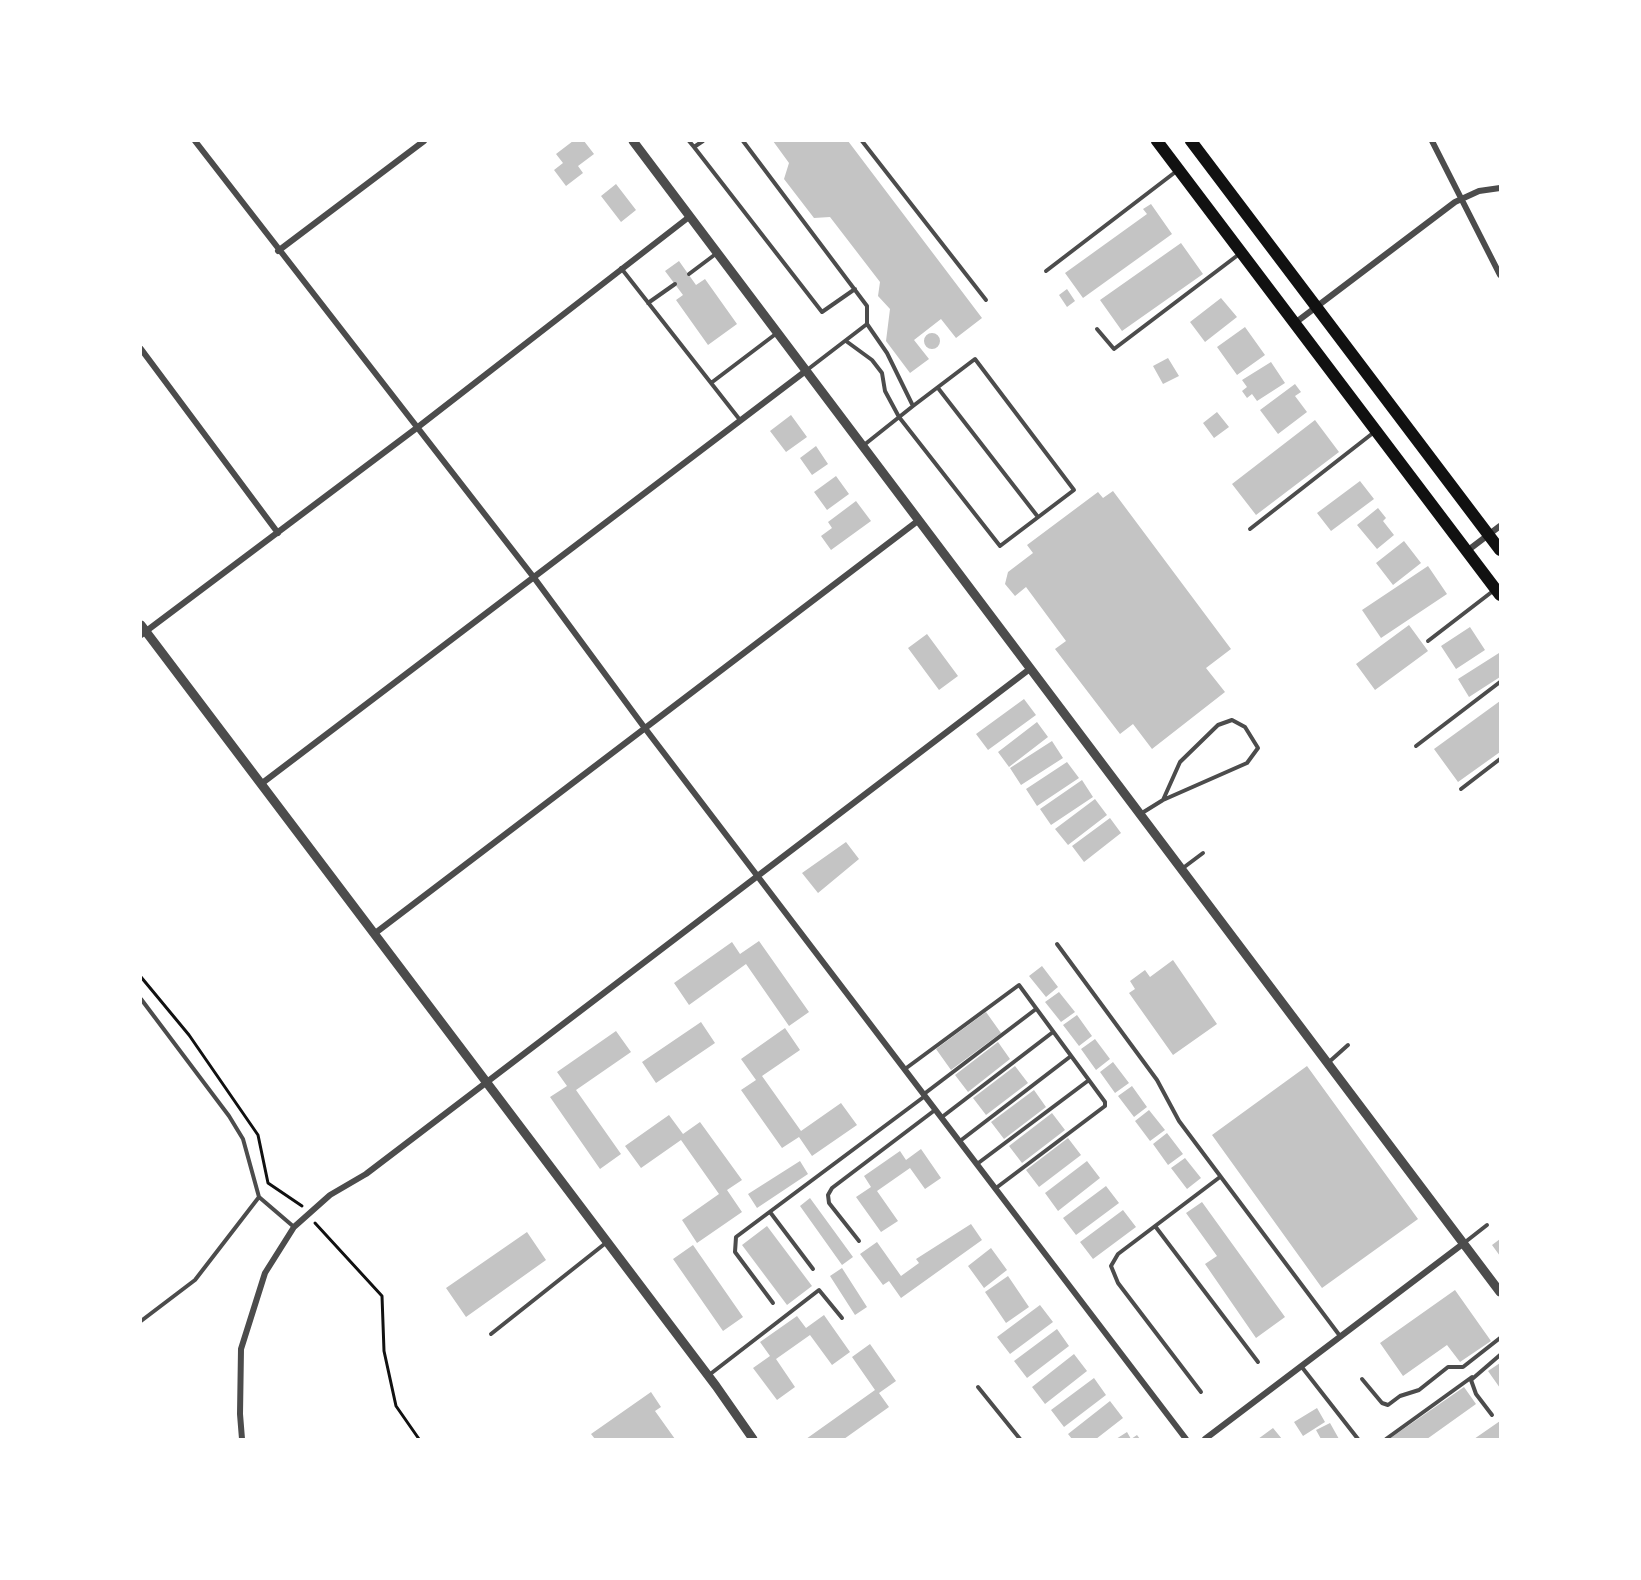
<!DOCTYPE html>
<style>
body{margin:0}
#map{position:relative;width:1641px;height:1580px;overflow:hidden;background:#fff;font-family:"Fira Sans Condensed",sans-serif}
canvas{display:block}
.frame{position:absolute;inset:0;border:142px solid #fff;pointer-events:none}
</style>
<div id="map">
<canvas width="1641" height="1580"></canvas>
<div class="frame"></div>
</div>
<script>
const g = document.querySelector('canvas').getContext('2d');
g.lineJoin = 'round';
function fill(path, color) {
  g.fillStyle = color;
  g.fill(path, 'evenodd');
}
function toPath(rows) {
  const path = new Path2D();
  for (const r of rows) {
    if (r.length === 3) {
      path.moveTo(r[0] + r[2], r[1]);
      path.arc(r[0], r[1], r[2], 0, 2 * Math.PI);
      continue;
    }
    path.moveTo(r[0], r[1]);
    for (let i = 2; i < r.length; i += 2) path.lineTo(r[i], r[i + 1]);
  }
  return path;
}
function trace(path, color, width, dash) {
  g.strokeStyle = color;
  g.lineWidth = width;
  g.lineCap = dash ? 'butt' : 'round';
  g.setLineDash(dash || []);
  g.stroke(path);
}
fill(toPath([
 [573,141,584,141,594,154,578,166,583,173,566,186,554,170,563,163,556,154],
 [773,141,848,141,982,318,956,338,941,319,914,340,929,359,910,373,886,341,890,309,878,296,880,282,830,217,814,218,784,179,789,163],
 [616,184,636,210,621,222,601,196],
 [1151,204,1172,234,1083,298,1065,273,1147,214,1143,209],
 [1181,243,1203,274,1122,331,1100,300],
 [679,261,696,285,705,279,737,324,708,345,676,300,683,295,665,271],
 [1067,289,1075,301,1067,307,1059,295],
 [1221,298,1237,317,1205,342,1190,322],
 [1245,327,1265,355,1237,375,1217,347],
 [932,341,8],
 [1168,358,1179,376,1163,384,1153,366],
 [1271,362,1285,383,1257,401,1252,394,1247,398,1242,391,1247,387,1242,380],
 [1295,384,1301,392,1295,396,1307,412,1278,434,1260,410],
 [1217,412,1229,427,1214,438,1203,423],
 [791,415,807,437,786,452,770,431],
 [1315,420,1339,452,1256,515,1232,484],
 [816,446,828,464,812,475,800,458],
 [836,476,849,494,827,510,814,492],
 [1360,481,1374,499,1331,531,1317,513],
 [1113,491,1231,649,1206,668,1225,692,1152,749,1133,724,1120,734,1055,649,1066,641,1026,587,1015,596,1005,584,1008,572,1033,553,1027,545,1098,492,1103,498],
 [856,501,871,521,831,550,821,536,832,528,828,522],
 [1378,508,1386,518,1383,521,1394,535,1377,549,1357,525],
 [1404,541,1421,563,1393,585,1376,563],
 [1428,566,1447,594,1381,638,1362,610],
 [1409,625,1428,651,1375,690,1356,664],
 [1470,627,1485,650,1456,669,1441,646],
 [927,634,958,676,939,690,908,648],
 [1499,653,1500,677,1469,697,1458,679],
 [1024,699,1036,715,988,750,976,734],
 [1500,701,1500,752,1458,782,1434,749],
 [1037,722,1048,737,1009,767,998,752],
 [1052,741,1063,758,1021,785,1010,768],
 [1067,762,1079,778,1037,806,1026,789],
 [1082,780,1093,797,1051,825,1040,809],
 [1095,799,1107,815,1068,845,1055,829],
 [1110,818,1121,833,1084,862,1072,846],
 [846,842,859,859,818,893,802,873],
 [759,941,809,1012,789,1026,746,964,689,1005,674,983,732,942,740,954],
 [1173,960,1217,1024,1173,1055,1129,993,1135,989,1130,981,1145,970,1150,977],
 [1042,966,1058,987,1046,997,1029,976],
 [1059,992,1075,1012,1061,1022,1045,1002],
 [986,1012,1001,1033,951,1070,936,1049],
 [1077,1015,1092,1036,1079,1046,1063,1025],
 [701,1022,715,1043,656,1083,642,1062],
 [785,1028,800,1050,762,1076,801,1131,841,1103,857,1125,812,1156,799,1137,782,1148,741,1090,756,1080,741,1059],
 [616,1031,631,1052,576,1090,621,1154,600,1169,550,1097,567,1086,557,1072],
 [1095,1039,1110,1059,1096,1070,1081,1049],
 [998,1042,1010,1059,968,1092,955,1075],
 [1113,1062,1129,1083,1115,1093,1100,1072],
 [1015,1066,1028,1083,986,1115,973,1098],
 [1307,1066,1418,1219,1322,1288,1212,1135],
 [1132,1086,1147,1107,1134,1117,1118,1096],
 [1034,1090,1046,1107,1004,1139,991,1122],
 [1149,1110,1165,1130,1150,1141,1135,1121],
 [1052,1113,1065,1130,1022,1163,1009,1146],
 [669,1115,683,1134,700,1122,742,1180,727,1190,742,1212,697,1243,682,1220,719,1194,681,1140,641,1168,625,1146],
 [1167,1133,1183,1154,1168,1165,1153,1144],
 [1068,1138,1081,1155,1039,1187,1026,1170],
 [921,1149,941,1178,925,1189,910,1168,877,1191,898,1221,881,1232,856,1197,871,1187,864,1176,900,1151,906,1160],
 [1185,1158,1201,1178,1187,1189,1171,1168],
 [800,1161,808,1174,757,1208,748,1194],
 [1087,1161,1100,1178,1058,1211,1045,1193],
 [1106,1186,1119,1203,1076,1235,1063,1218],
 [810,1198,853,1257,842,1265,800,1206],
 [1202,1202,1285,1317,1256,1338,1205,1264,1217,1256,1186,1213],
 [1123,1210,1136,1227,1093,1259,1080,1242],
 [971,1224,982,1240,901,1298,889,1281,883,1285,860,1254,877,1242,901,1276,919,1263,916,1259],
 [767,1226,812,1286,787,1305,742,1245],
 [527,1232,546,1260,466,1317,446,1288],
 [1500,1239,1500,1256,1492,1245],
 [693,1245,743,1317,723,1331,673,1259],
 [991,1248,1007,1270,984,1288,968,1266],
 [842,1268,867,1307,855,1315,830,1276],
 [1008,1276,1029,1307,1006,1323,985,1292],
 [1455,1290,1491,1341,1460,1362,1447,1345,1403,1376,1380,1343],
 [1040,1305,1053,1322,1010,1354,997,1337],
 [824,1315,850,1352,832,1365,810,1335,776,1359,795,1387,777,1400,753,1368,770,1356,760,1342,797,1316,806,1328],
 [1057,1329,1069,1346,1027,1378,1014,1361],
 [870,1344,896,1381,879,1393,889,1407,844,1439,806,1439,875,1390,852,1357],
 [1074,1354,1087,1371,1045,1404,1032,1387],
 [1500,1363,1500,1388,1488,1371],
 [1094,1378,1106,1395,1064,1427,1051,1410],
 [1464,1387,1476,1404,1427,1439,1389,1439],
 [651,1392,661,1407,655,1411,675,1439,595,1439,591,1434],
 [1110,1401,1123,1418,1096,1439,1072,1439,1068,1434],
 [1317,1408,1325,1422,1303,1436,1294,1422],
 [1500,1421,1500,1439,1474,1439],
 [1330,1423,1339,1439,1321,1439,1316,1430],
 [1273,1428,1282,1439,1258,1439],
 [1127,1432,1131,1439,1137,1435,1140,1439,1116,1439]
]), '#c4c4c4');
trace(toPath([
 [141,977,189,1035,258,1135,268,1183,302,1206],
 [315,1223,382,1296,384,1351,396,1406,419,1439]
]), '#111', 3);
trace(toPath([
 [689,141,694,147,703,141],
 [743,141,867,306,867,324,807,370],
 [862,141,986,300],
 [694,147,822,312,855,289],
 [621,268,740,420],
 [1046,271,1178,170],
 [689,274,717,253],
 [648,303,675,284],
 [1097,329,1114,349,1238,255],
 [846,341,872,360,882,373,885,391,899,417,1000,546,1074,490,975,359,913,406,887,353,867,324],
 [711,383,777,333],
 [938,388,1038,517],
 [864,445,913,406],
 [1250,529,1373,433],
 [1428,641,1493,591],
 [1416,746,1500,682],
 [1461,789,1500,759],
 [1142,813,1163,800,1247,763,1258,748,1245,727,1232,720,1218,725,1180,762,1163,800],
 [1183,868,1203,853],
 [1057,944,1157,1080,1179,1121,1340,1336],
 [141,999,229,1116,243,1139,259,1197],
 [1329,1062,1348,1045],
 [905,1069,1019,985,1105,1102,1105,1106,996,1188],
 [924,1094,1036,1009],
 [942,1117,1053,1032],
 [960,1141,1071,1056],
 [977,1164,1089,1080],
 [259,1197,294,1227],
 [770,1212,813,1269],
 [1155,1226,1258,1362],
 [859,1241,829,1203,828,1195,832,1188,935,1110],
 [1464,1243,1487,1225],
 [773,1303,735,1252,736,1237,925,1096],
 [141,1321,195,1280,259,1197],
 [491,1334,607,1242],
 [1301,1366,1358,1439],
 [709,1375,819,1290,842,1318],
 [1362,1379,1382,1403,1388,1405,1400,1396,1419,1390,1448,1367,1463,1367,1500,1338],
 [978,1387,1020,1439],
 [1201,1392,1118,1283,1111,1266,1118,1254,1220,1177],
 [1492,1415,1476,1394,1471,1380,1500,1355],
 [1386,1439,1472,1377]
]), '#4c4c4c', 4);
trace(toPath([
 [195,141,535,579,644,727,1186,1439],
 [1432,141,1500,275],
 [278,251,424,141],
 [1295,323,1455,202,1479,191,1500,188],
 [141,349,278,533],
 [1467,551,1500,526],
 [141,635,418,427,689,217],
 [261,784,807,370],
 [374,934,919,520],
 [242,1439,240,1414,241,1349,265,1273,294,1227,330,1195,366,1174,1031,668],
 [1205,1439,1464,1243]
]), '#4c4c4c', 6);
trace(toPath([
 [633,141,1500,1292],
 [141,625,716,1386,753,1439]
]), '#4c4c4c', 9);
trace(toPath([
 [1157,141,1500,595],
 [1191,141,1500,550]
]), '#111', 12);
</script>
